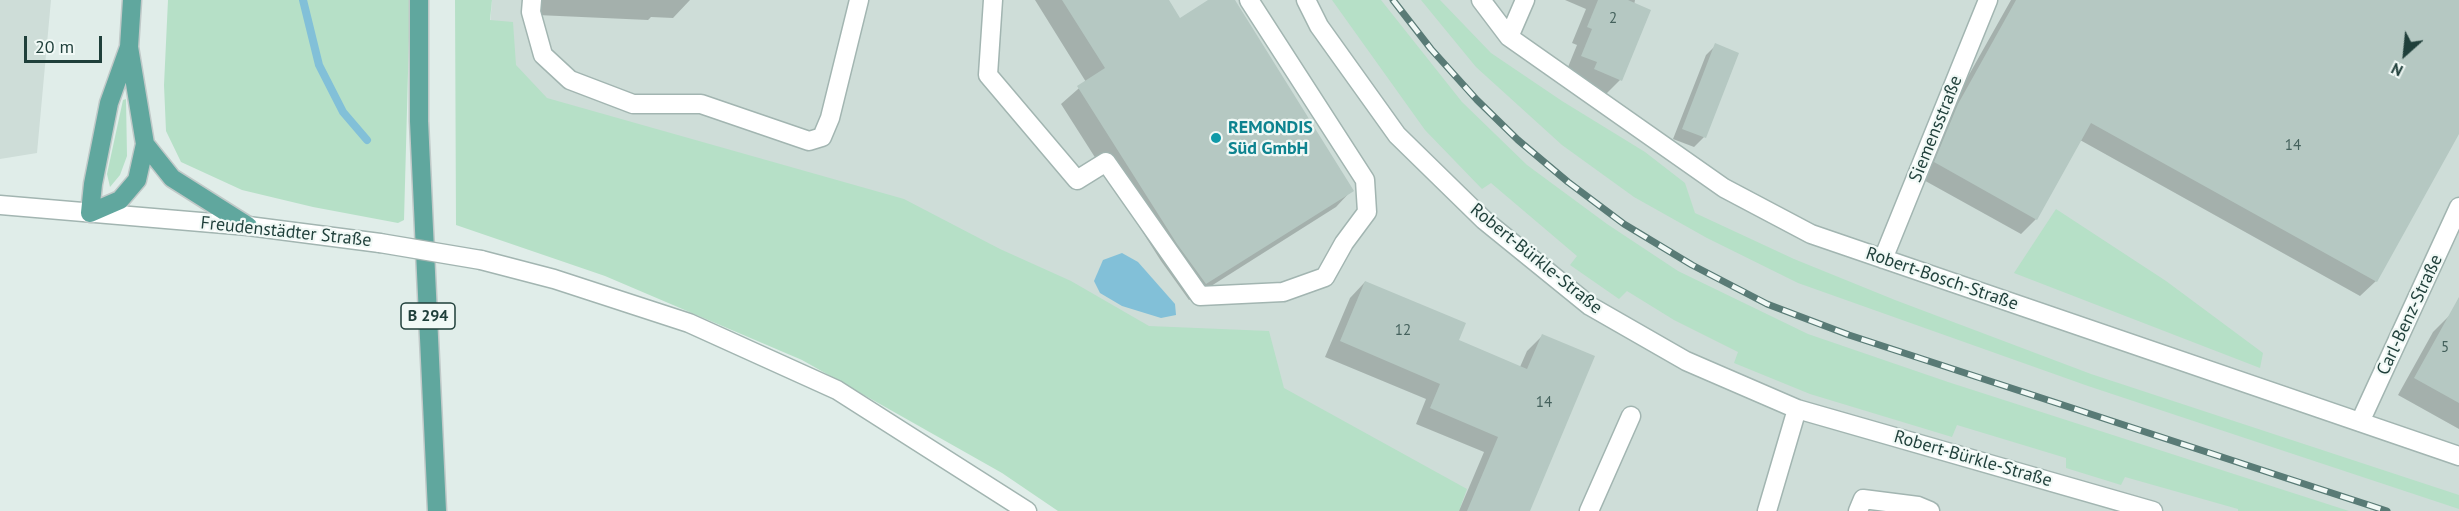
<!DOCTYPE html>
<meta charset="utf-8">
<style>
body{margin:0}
#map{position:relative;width:2459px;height:511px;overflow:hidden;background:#e0ede9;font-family:"PT Sans",sans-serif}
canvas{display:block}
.north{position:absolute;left:2375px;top:24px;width:60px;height:60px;-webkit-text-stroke:4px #f1f9f6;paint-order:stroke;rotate:207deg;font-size:16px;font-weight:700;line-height:24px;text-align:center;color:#1f3f3a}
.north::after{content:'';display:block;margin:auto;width:21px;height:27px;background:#1f3f3a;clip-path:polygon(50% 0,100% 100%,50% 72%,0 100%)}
.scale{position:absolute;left:24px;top:36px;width:78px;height:27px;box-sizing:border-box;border:3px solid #1f3f3a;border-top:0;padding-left:8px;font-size:18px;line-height:21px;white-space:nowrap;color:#1f3f3a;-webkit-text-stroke:4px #f1f9f6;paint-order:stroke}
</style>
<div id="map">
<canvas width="2459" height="511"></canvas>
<div class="north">N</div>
<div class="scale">20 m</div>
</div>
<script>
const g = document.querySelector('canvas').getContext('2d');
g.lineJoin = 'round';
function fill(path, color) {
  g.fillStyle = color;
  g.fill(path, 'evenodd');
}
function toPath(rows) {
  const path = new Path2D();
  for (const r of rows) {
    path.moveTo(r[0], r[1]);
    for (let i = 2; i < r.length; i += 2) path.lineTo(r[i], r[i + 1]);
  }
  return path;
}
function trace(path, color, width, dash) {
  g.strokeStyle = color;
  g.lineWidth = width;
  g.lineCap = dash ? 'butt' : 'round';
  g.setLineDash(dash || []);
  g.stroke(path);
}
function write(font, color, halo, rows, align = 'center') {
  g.font = font + ' "PT Sans",sans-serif';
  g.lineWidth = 4.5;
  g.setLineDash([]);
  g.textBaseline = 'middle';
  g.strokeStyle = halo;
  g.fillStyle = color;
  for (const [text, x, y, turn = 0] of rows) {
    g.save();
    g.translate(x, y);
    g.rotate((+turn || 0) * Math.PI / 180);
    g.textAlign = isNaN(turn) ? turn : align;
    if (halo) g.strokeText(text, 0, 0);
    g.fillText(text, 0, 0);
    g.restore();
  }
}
fill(toPath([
 [0,0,51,0,37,153,0,159],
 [492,0,2459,0,2459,511,1098,511,742,299,475,210]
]), '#ceddd8');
fill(toPath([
 [168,0,410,0,404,220,398,223,313,207,242,190,181,162,166,131,164,85],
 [455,0,492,0,490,20,513,22,516,65,547,98,904,199,1000,249,1071,281,1149,326,1269,331,1284,388,1467,489,1459,511,1058,511,1002,473,802,360,605,276,456,225],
 [1332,0,1381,0,1462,102,1527,165,1607,224,1678,271,1808,334,1948,382,2349,511,2238,511,2238,509,2125,477,2121,485,2066,468,2066,458,1957,425,1952,437,1810,394,1734,363,1738,352,1674,320,1627,291,1619,299,1570,265,1577,256,1491,183,1482,189,1425,130],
 [1421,0,1440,0,1491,53,1562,101,1645,152,1685,183,1695,213,1794,259,1895,300,2091,374,2459,495,2459,509,2088,386,1798,283,1707,238,1634,197,1562,145,1476,67],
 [126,99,127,156,120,175,110,187,107,174,123,100],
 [2056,209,2166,281,2263,353,2260,368,2014,273]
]), '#b6e0c7');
fill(toPath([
 [1122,253,1138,262,1175,304,1176,315,1161,318,1122,306,1100,293,1094,281,1103,260]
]), '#82c0d8');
fill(toPath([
 [538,0,690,0,673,18,651,17,648,20,537,15],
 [1035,0,1167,0,1180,20,1211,0,1233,0,1352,190,1336,207,1189,300,1161,261,1061,104,1086,82],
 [1565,0,1635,0,1620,80,1604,96,1566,72,1577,45,1572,43,1586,9],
 [2011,0,2459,0,2459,131,2376,281,2360,296,2080,140,2036,219,2021,234,1920,178,1943,121],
 [1716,45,1704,137,1694,147,1673,139,1706,55],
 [1365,282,1457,340,1520,367,1527,351,1542,336,1528,511,1459,511,1484,452,1416,424,1426,399,1325,357,1350,298],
 [2450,315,2459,320,2459,429,2398,395,2433,332]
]), '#0003');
trace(toPath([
 [303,0,319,65,343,112,367,140]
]), '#82c0d8', 8);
fill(toPath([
 [1062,0,1169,0,1180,18,1208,0,1235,0,1354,191,1206,284,1177,244,1077,86,1105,68],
 [1598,0,1628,0,1651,10,1622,81,1594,69,1597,62,1581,56,1592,29,1587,27],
 [2016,0,2459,0,2459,134,2377,282,2091,123,2037,220,1934,162,1958,104],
 [1715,43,1739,53,1706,138,1682,129],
 [1365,281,1466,323,1459,340,1527,369,1542,334,1595,356,1530,511,1467,511,1498,437,1430,408,1440,384,1340,341],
 [2459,297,2459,403,2414,378]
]), '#b5c8c2');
const minor = toPath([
 [532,0,531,12,543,55,570,80,633,104,701,104,809,141,822,137,830,118,859,0],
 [993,0,988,75,1077,180,1106,162,1200,296,1283,292,1325,277,1344,243,1367,212,1365,180,1249,0],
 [1306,0,1319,26,1397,135,1484,220,1590,306,1686,361,1797,409,2153,511],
 [1481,0,1509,37,1724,188,1811,234,2459,456],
 [1509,37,1525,0],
 [0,205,248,226,380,243],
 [1883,259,1988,0],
 [481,260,554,279,689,323,837,390,1027,511],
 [2360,422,2459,207],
 [1589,511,1631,416],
 [1767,511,1797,409],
 [1858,511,1863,499,1918,506,1930,511]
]);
const major = toPath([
 [419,0,419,121,437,511],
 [129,47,109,103,93,184,90,213,120,200,137,180,145,144,129,47,132,0],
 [145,144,172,178,248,226]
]);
trace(minor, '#a2b5b1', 21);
trace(major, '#c0c9c8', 21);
trace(minor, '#fff', 18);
trace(major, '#60a79e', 18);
const rail = toPath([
 [1393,0,1431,49,1477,100,1518,140,1568,182,1624,224,1692,265,1767,304,1849,335,2387,511]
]);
trace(rail, '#597b76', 7);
trace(rail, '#f1f9f6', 4.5, [14]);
const minorBridge = toPath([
 [380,243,481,260]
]);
trace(minorBridge, '#a2b5b1', 21, []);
trace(minorBridge, '#fff', 18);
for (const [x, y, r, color] of [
 [1216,138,6,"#0f9aa8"]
]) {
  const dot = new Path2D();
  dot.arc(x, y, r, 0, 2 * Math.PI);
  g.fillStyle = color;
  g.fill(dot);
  trace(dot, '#f1f9f6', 2);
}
write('15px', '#44615c', null, [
 ["2",1613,19],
 ["14",2293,146],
 ["12",1403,331],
 ["5",2445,348],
 ["14",1544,403]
]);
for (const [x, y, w] of [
 [428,316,54]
]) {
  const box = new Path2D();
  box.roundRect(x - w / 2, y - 13, w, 26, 4.5);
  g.fillStyle = '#f1f9f6';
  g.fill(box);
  trace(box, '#1f3f3a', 1.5);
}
write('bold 16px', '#1f3f3a', null, [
 ["B 294",428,316]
]);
write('bold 18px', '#0d838f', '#f1f9f6', [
 ["REMONDIS",1228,128],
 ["Süd GmbH",1228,149]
], 'left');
write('18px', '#1f3f3a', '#f1f9f6', [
 ["Siemensstraße",1936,129,-68],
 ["Freudenstädter Straße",286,232,6],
 ["Robert-Bürkle-Straße",1536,259,39],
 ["Robert-Bosch-Straße",1942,279,19],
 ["Carl-Benz-Straße",2410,315,-65],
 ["Robert-Bürkle-Straße",1973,459,16]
]);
</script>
